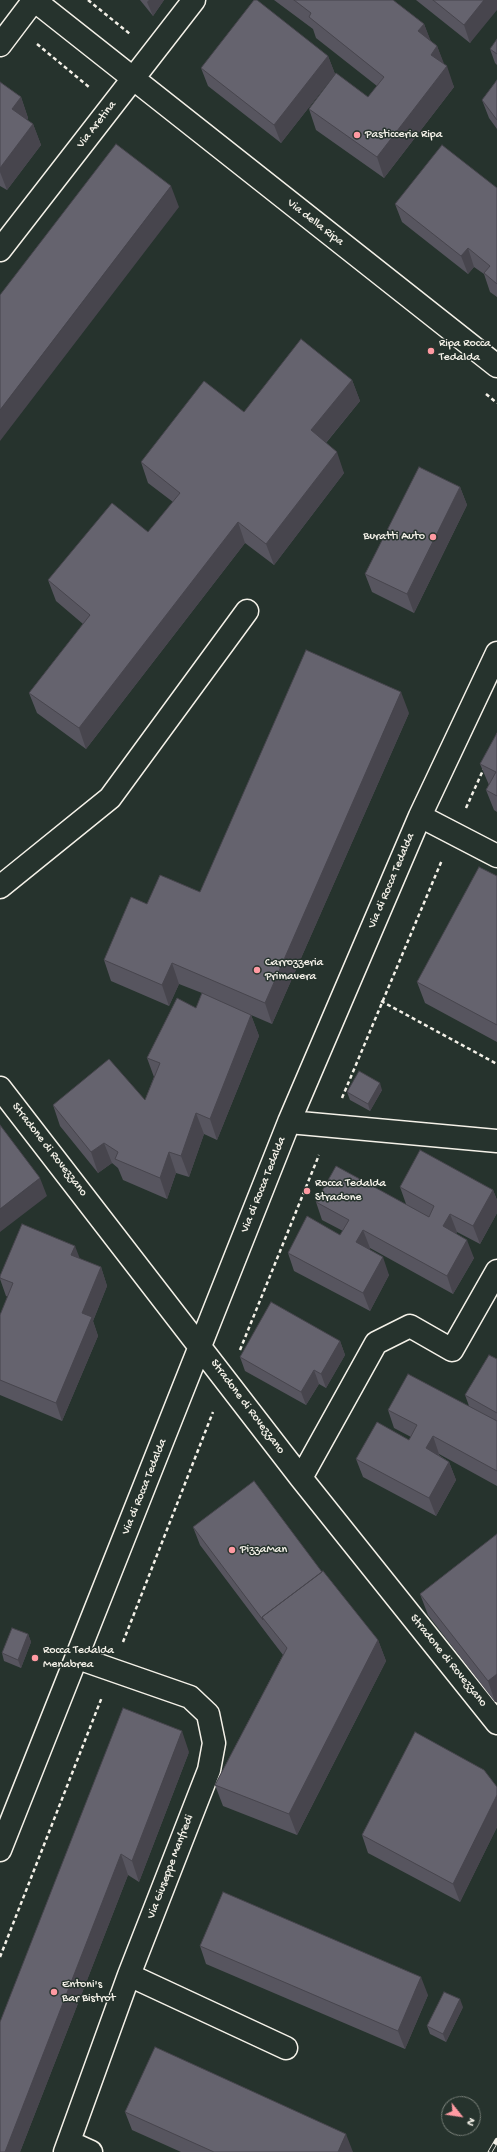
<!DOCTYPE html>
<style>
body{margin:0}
#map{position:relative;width:497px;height:2152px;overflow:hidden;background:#26332d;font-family:"Gochi Hand",sans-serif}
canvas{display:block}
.north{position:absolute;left:441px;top:2096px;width:40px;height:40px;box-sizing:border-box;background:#26332d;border:1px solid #787f78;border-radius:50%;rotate:120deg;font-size:11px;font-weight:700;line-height:16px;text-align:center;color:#f4f1e8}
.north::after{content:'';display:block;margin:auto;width:14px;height:18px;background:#ff9aa2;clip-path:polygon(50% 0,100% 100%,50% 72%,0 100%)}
</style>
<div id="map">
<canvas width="497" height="2152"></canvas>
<div class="north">N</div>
</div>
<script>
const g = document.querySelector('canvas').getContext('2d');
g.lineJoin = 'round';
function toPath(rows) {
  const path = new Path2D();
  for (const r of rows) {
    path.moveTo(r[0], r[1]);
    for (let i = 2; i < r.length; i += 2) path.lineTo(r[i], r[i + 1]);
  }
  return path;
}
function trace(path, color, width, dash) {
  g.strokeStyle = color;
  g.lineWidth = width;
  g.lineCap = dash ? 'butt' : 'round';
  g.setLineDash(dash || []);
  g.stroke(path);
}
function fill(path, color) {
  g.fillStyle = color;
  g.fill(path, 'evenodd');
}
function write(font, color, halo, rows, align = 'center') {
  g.font = font + ' "Gochi Hand",sans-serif';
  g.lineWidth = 3;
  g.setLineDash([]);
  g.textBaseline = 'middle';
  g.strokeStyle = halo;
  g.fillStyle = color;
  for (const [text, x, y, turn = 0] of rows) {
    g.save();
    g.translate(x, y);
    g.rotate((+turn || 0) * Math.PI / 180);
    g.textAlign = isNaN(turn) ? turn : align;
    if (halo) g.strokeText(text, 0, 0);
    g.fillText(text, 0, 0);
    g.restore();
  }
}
const minor = toPath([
 [34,0,497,366],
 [0,45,34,0],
 [0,250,194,0],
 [420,816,497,856],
 [0,887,110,798,247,611],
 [0,1088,301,1478,497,1723],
 [289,1122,497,1141],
 [301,1478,376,1343,410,1326,452,1350,497,1271],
 [0,1850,289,1122,420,816,497,653],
 [129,1975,286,2048],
 [69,2142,91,2152],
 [65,2152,129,1975,209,1770,214,1743,208,1714,190,1697,78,1658]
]);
trace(minor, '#f4f1e8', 25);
trace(toPath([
 [88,0,130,34],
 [37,44,89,87],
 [486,394,497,403],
 [466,808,484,768],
 [381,1001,497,1064],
 [342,1098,442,860],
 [240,1350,319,1155],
 [123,1642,213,1412],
 [0,1957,102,1697]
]), '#f4f1e8', 2.5, [4, 3]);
trace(minor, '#26332d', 22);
const rail = toPath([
 [490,2152,497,2140]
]);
trace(rail, '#f4f1e8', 4.5);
trace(rail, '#26332d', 3, [9]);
fill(toPath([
 [140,0,164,0,153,16],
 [274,0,393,0,424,24,430,40,437,46,444,65,454,87,384,178,316,130,309,109,368,97,377,86,316,38,313,29],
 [416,0,497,0,470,43],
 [497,39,497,65,495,63,490,49],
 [328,56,335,74,281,143,208,86,201,68],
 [497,80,497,129,489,118,482,100],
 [0,82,21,97,28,118,27,120,33,124,41,145,7,190,0,186],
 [497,188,497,297,490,292,484,274,474,267,468,274,402,222,395,204],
 [352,380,360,401,326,443,344,473,274,565,245,543,86,749,37,713,29,693,83,624,56,601,48,580,148,532,173,502,148,483,141,462,244,412],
 [460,487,467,505,414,613,372,592,365,574],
 [409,713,272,1024,251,1015,259,1036,217,1140,204,1134,189,1177,176,1173,167,1199,123,1180,118,1168,112,1163,98,1173,60,1126,53,1105,145,1100,154,1077,147,1058,196,1008,202,993,179,984,169,1006,111,981,104,960,147,904,200,892],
 [497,733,497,812,494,810,486,790,489,785,480,764],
 [497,876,497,1042,425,1003,417,982],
 [382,1090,370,1111,350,1100,347,1092],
 [400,1187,493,1190,497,1200,497,1213,480,1244,457,1232,456,1233,474,1258,453,1294,370,1248,369,1250,389,1275,370,1311,294,1271,288,1253,340,1235,343,1231,322,1220,316,1202,406,1204],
 [80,1259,101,1267,107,1286,93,1321,98,1336,62,1421,0,1395,0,1315,8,1297,6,1296,0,1279,0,1276],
 [340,1341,345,1355,326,1388,319,1384,306,1405,245,1371,240,1357],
 [497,1359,497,1486,439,1454,439,1455,449,1462,456,1480,436,1516,363,1477,356,1459,409,1440,411,1437,394,1428,388,1410,469,1406,465,1395],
 [193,1527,322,1572,378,1640,386,1661,297,1835,223,1806,215,1785,283,1655,270,1638,200,1545],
 [497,1534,497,1701,495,1702,428,1615,420,1594],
 [28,1634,31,1642,21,1668,4,1661,2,1653],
 [189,1752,139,1882,128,1875,20,2152,0,2152,0,2022],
 [497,1787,497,1827,460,1902,368,1853,362,1835],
 [200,1946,428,1995,405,2049,206,1964],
 [463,2007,446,2042,430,2034,427,2026],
 [125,2112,353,2152,181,2152,132,2130]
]), '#57555f');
fill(toPath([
 [149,0,164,0,153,16,147,2],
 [484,0,497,0,497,10,470,43,464,25],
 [424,24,432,44,418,31],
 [437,46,445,66,431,55],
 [328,56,335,74,281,143,274,125],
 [447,66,454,87,384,178,377,157],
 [21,97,28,118,20,129,12,109],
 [33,124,41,145,7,190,0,172,0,168],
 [171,186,179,207,0,441,0,410],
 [468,248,474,267,468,274,461,256],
 [352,380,360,401,319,451,311,430],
 [337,452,344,473,274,565,266,544],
 [460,487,467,505,414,613,407,594],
 [238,522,245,543,86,749,79,728],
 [401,692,409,713,272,1024,265,1003],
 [172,963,179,984,169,1006,162,985],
 [251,1015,259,1036,217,1140,210,1119],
 [380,1083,382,1090,370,1111,368,1104],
 [196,1113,204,1134,189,1177,181,1156],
 [104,1143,112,1163,98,1173,91,1152],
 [169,1152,176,1173,167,1199,160,1178],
 [40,1178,47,1196,0,1232,0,1209],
 [493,1190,497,1200,497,1213,480,1244,473,1226],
 [450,1214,457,1232,450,1244,443,1226],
 [363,1230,370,1248,363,1261,356,1242],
 [467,1240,474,1258,453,1294,447,1276],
 [75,1246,82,1264,71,1255],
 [383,1257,389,1275,370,1311,363,1293],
 [101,1267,107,1286,93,1321,98,1336,62,1421,56,1403,82,1313],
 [340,1341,345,1355,326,1388,321,1374],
 [314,1370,319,1384,306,1405,301,1392],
 [433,1436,439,1454,432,1466,426,1448],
 [449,1462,456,1480,436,1516,429,1498],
 [28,1634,31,1642,21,1668,18,1660],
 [378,1640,386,1661,297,1835,289,1814],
 [497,1674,497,1701,495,1702,488,1681],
 [182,1731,189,1752,139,1882,132,1861],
 [497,1795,497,1827,460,1902,453,1884],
 [121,1854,128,1875,20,2152,5,2152],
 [421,1977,428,1995,405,2049,398,2031],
 [460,1999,463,2007,446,2042,443,2034],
 [346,2134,353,2152,338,2152]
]), '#47454d');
const building = toPath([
 [254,0,257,0,328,56,274,125,201,68,254,0],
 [294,0,393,0,424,24,418,31,437,46,431,55,447,66,377,157,309,109,336,73,368,97,384,77,309,17,311,13,294,0],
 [433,0,484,0,464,25,433,0],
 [497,39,497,54,490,49,497,39],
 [497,80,497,120,482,100,497,80],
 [0,82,21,97,12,109,33,124,0,168,0,82],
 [116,144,171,186,0,410,0,295,116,144],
 [442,145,497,188,497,284,484,273,490,266,468,248,461,256,395,204,442,145],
 [301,339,352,380,311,430,337,452,266,544,238,522,79,728,29,693,90,615,48,580,112,503,148,532,180,493,141,462,204,381,244,412,301,339],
 [419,467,460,487,407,594,365,574,419,467],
 [306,650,401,692,265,1003,172,963,162,985,104,960,131,897,147,904,160,875,200,892,306,650],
 [497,733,497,796,486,790,496,772,480,764,497,733],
 [479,867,497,876,497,1025,417,982,479,867],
 [202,993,251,1015,210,1119,196,1113,181,1156,169,1152,160,1178,115,1159,118,1152,104,1143,91,1152,53,1105,109,1059,145,1100,160,1063,147,1058,177,998,196,1008,202,993],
 [359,1071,380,1083,368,1104,347,1092,359,1071],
 [0,1125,40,1178,0,1209,0,1125],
 [420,1150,493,1190,473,1226,450,1214,443,1226,467,1240,447,1276,363,1230,356,1242,383,1257,363,1293,288,1253,307,1216,340,1235,349,1220,316,1202,336,1166,429,1217,434,1206,400,1187,420,1150],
 [22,1224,75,1246,71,1255,101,1267,82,1313,92,1317,56,1403,0,1380,0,1315,13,1283,0,1278,0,1276,22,1224],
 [271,1302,340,1341,321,1374,314,1370,301,1392,240,1357,271,1302],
 [489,1355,497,1359,497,1413,465,1395,489,1355],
 [408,1374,497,1421,497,1471,433,1436,426,1448,449,1462,429,1498,356,1459,377,1422,409,1440,417,1425,388,1410,408,1374],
 [254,1481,322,1572,262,1617,263,1620,193,1527,254,1481],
 [497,1534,497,1674,488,1681,420,1594,497,1534],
 [323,1571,378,1640,289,1814,215,1785,287,1648,262,1617,323,1571],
 [12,1628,28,1634,18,1660,2,1653,12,1628],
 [123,1708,182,1731,132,1861,121,1854,5,2152,0,2152,0,2022,123,1708],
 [415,1732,484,1770,497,1787,497,1795,453,1884,362,1835,415,1732],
 [223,1892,421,1977,398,2031,200,1946,223,1892],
 [444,1992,460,1999,443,2034,427,2026,444,1992],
 [155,2047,346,2134,338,2152,214,2152,125,2112,155,2047]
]);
fill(building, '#65636e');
trace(building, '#47454d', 1);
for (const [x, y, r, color] of [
 [357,135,4,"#ff9aa2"],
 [431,351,4,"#ff9aa2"],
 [433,537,4,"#ff9aa2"],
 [257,970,4,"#ff9aa2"],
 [307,1191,4,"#ff9aa2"],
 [232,1550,4,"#ff9aa2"],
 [35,1658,4,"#ff9aa2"],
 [54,1992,4,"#ff9aa2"]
]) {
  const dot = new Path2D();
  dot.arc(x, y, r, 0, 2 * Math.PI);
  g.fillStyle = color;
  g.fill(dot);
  trace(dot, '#26332d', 1.5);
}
write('12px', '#f4f1e8', '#26332d', [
 ["Via Aretina",97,125,-52],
 ["Via della Ripa",315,223,38],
 ["Via di Rocca Tedalda",392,881,-67],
 ["Stradone di Rovezzano",49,1150,52],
 ["Via di Rocca Tedalda",264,1185,-68],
 ["Stradone di Rovezzano",247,1407,53],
 ["Via di Rocca Tedalda",145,1487,-68],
 ["Stradone di Rovezzano",448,1661,51],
 ["Via Giuseppe Manfredi",171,1867,-69]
]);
write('12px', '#f4f1e8', '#26332d', [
 ["Pasticceria Ripa",365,135],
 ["Ripa Rocca",439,344],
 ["Tedalda",439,358],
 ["Buratti Auto",425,537,"right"],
 ["Carrozzeria",265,963],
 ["Primavera",265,977],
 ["Rocca Tedalda",315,1184],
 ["Stradone",315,1198],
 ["PizzaMan",240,1550],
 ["Rocca Tedalda",43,1651],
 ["Menabrea",43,1665],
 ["Entoni's",62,1985],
 ["Bar Bistrot",62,1999]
], 'left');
</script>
